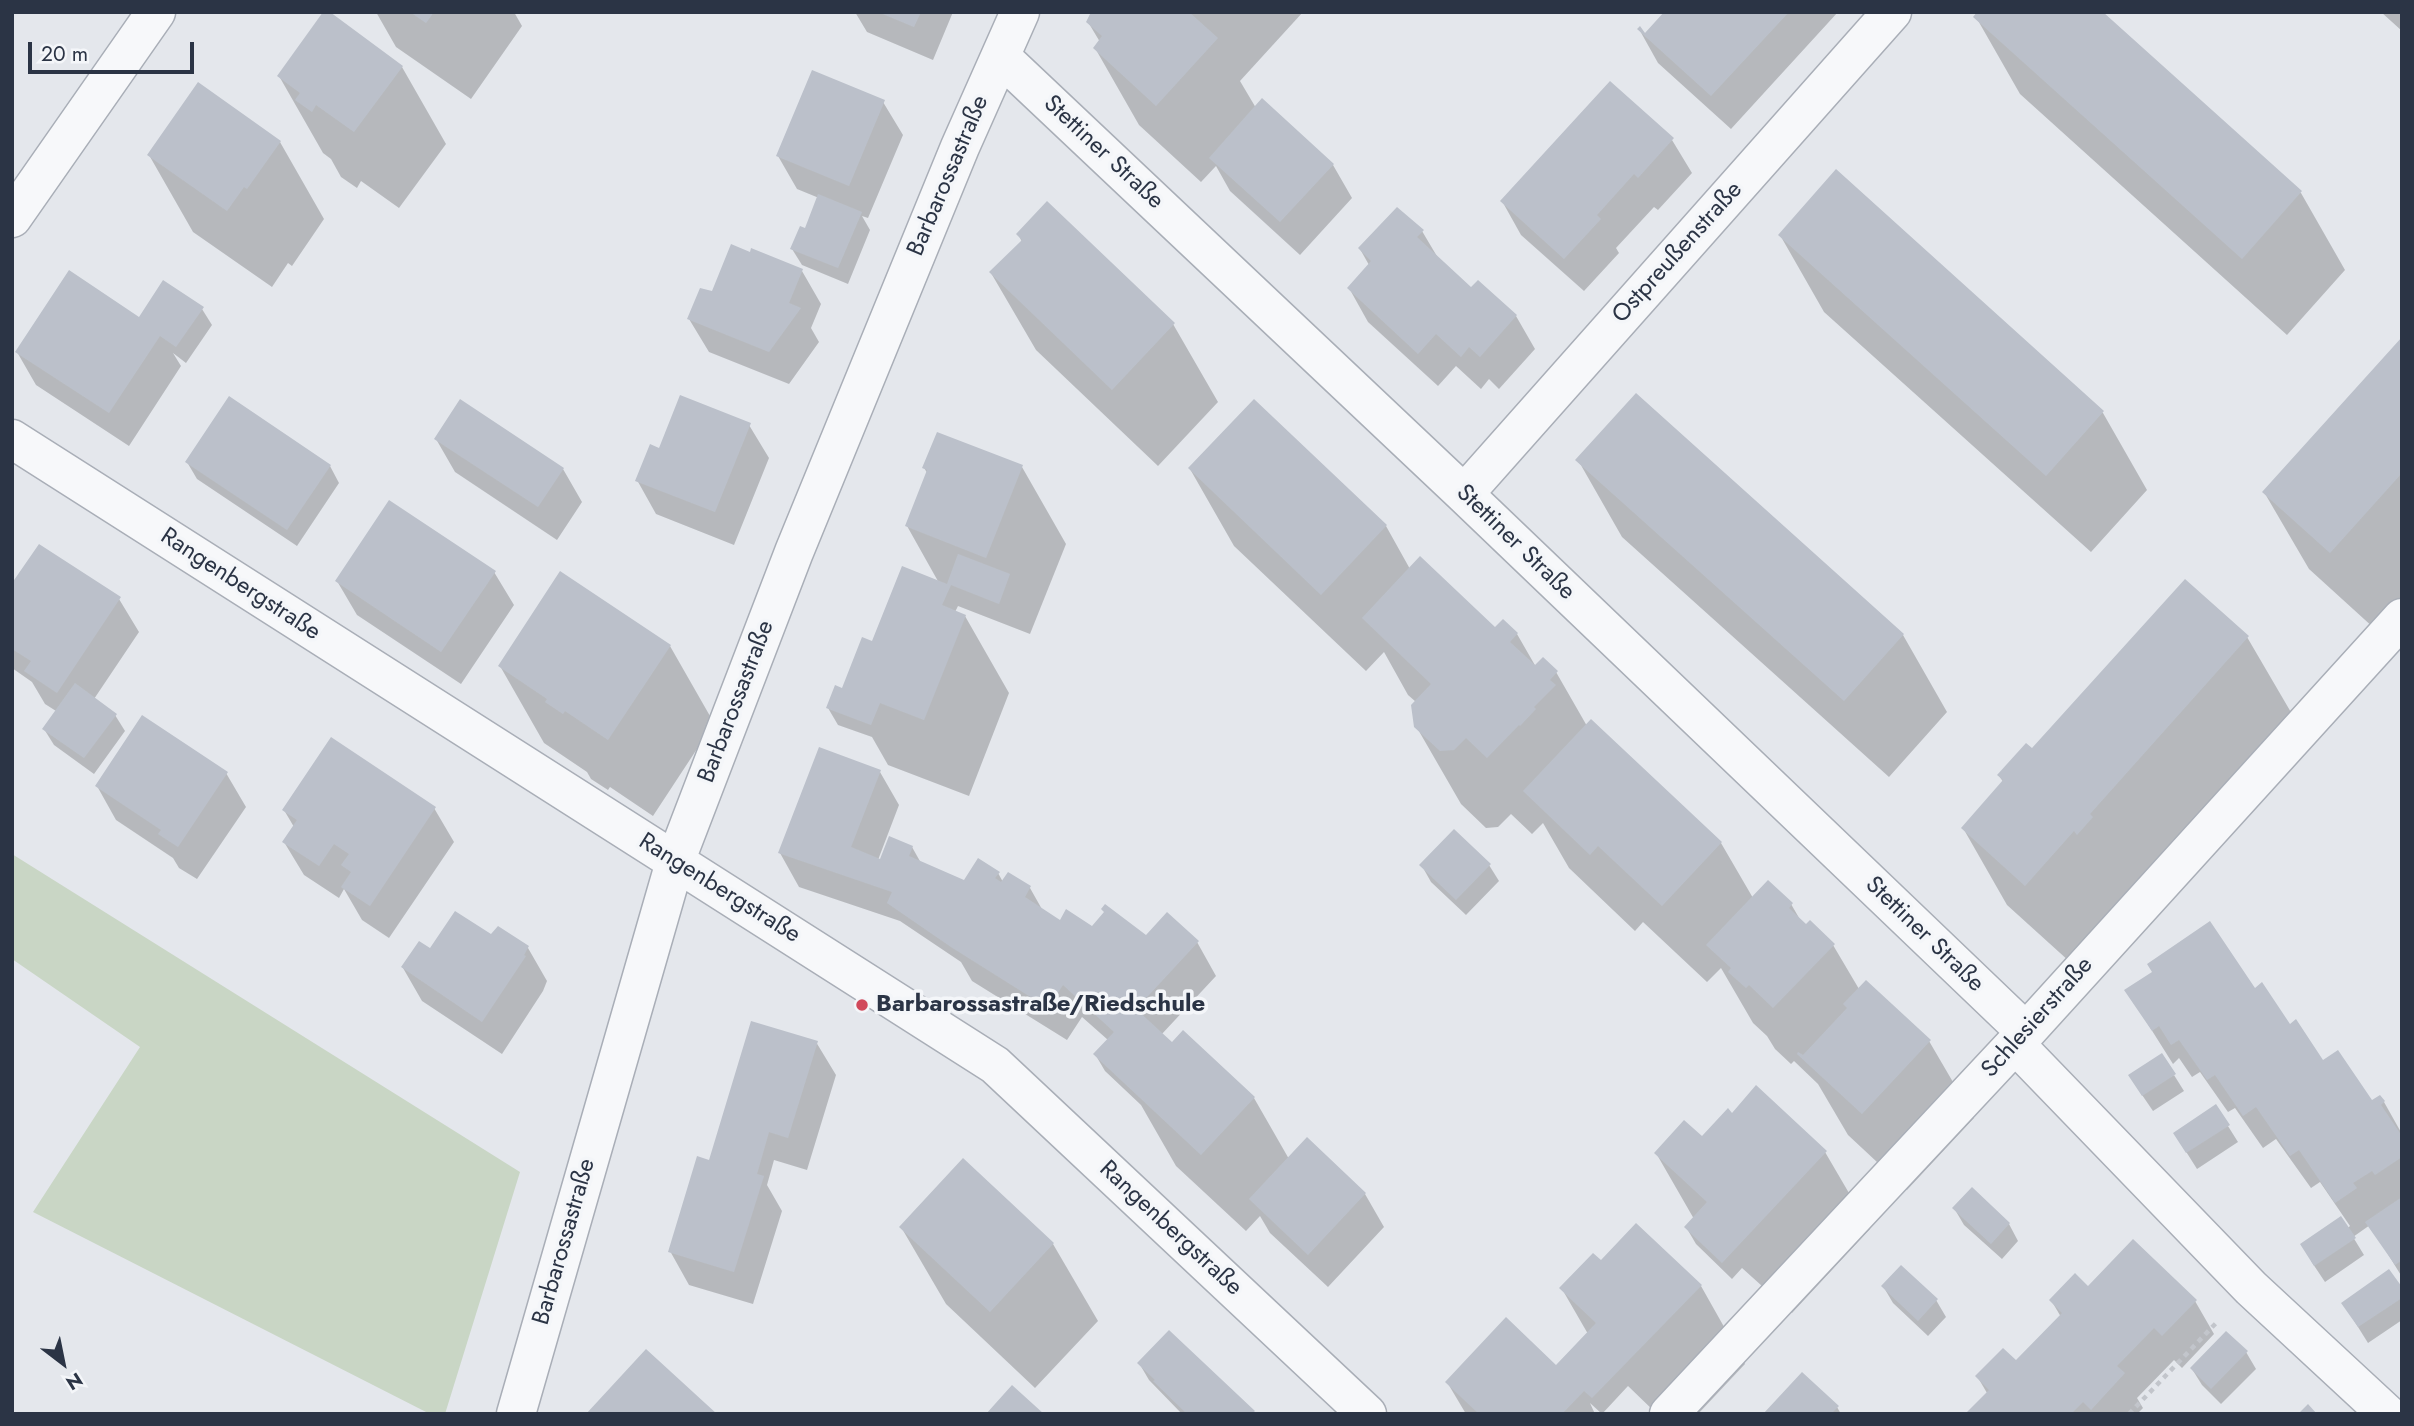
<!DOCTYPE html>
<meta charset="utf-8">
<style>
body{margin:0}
#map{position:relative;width:2414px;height:1426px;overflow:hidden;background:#e4e7ec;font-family:Jost,sans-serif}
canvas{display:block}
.frame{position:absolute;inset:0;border:14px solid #2b3445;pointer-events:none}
.north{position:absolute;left:28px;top:1328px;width:70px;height:70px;-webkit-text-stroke:5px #f4f6f9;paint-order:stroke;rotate:148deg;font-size:19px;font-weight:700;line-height:28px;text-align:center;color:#2b3445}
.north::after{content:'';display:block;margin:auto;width:24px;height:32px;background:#2b3445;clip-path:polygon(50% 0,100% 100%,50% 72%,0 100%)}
.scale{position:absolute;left:28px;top:42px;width:166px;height:32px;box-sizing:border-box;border:4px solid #2b3445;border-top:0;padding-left:9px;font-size:21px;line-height:24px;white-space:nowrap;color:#2b3445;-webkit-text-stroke:5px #f4f6f9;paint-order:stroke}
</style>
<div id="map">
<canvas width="2414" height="1426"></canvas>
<div class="frame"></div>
<div class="north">N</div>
<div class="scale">20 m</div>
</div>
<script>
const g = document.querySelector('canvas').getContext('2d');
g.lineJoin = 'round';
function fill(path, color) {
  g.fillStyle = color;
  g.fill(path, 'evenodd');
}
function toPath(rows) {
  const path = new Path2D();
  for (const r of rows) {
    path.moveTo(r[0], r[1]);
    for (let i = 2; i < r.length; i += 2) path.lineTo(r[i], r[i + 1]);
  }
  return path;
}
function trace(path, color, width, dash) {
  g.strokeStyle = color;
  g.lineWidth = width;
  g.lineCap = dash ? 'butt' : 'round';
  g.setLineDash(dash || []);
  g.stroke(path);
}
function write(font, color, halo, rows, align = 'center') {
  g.font = font + ' Jost,sans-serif';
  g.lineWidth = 7;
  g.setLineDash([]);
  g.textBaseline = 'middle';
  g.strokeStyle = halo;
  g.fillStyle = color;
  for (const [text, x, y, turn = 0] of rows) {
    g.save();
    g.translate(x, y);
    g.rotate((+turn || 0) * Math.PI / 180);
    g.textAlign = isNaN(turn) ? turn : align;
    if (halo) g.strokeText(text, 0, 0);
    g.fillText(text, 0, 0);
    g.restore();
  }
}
fill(toPath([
 [12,854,520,1172,445,1414,430,1414,33,1212,140,1047,12,959]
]), '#c9d6c5');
fill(toPath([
 [376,12,514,12,522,26,471,99,396,47],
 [855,12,953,12,933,60,867,32],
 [1093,12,1303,12,1240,81,1256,108,1333,165,1352,198,1300,255,1230,191,1216,166,1201,182,1139,125,1095,48,1100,42,1088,22],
 [1666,12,1838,12,1731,129,1658,63,1639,29,1645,35],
 [2101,12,2301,193,2345,270,2287,335,2020,94,1976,17],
 [2381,12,2402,12,2402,31],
 [402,67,446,144,399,208,361,181,357,188,341,177,331,159,323,153,279,76],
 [883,102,903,135,868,218,862,216,870,230,848,284,802,265,792,249,806,230,819,198,797,189,778,156],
 [1672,140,1692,173,1658,210,1654,207,1616,248,1619,253,1584,291,1521,235,1502,201],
 [280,142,324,219,292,266,288,263,272,287,193,232,149,155],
 [1836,172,2103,413,2147,490,2091,552,1824,312,1780,235],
 [1422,231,1438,258,1472,289,1516,316,1535,349,1499,389,1489,379,1481,389,1456,366,1438,386,1368,322,1349,288,1369,265,1360,249],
 [1018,234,1173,324,1218,402,1158,466,1036,350,991,273,1022,242],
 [802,271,821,304,811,328,819,342,789,384,709,352,689,319,713,294],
 [202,309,212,325,186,363,173,353,181,366,129,446,36,385,17,352,140,319],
 [2402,340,2402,600,2375,629,2309,569,2264,492],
 [749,425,769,458,734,545,656,514,637,480,660,450],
 [436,439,563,469,582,502,557,540,455,472],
 [1578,460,1903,635,1947,712,1889,777,1622,537],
 [187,462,330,466,339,483,297,546,197,479],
 [1022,467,1066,544,1030,634,958,606,955,612,965,616,1009,693,969,796,888,765,872,737,838,725,828,708,846,692,873,644,939,583,907,526,928,474,924,468],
 [1190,469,1386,526,1410,569,1495,630,1503,621,1517,634,1536,667,1556,672,1587,726,1591,721,1721,843,1753,898,1791,904,1802,923,1833,945,1859,989,1929,1041,1974,1118,1907,1190,1848,1135,1818,1084,1794,1061,1791,1064,1775,1049,1767,1036,1753,1023,1721,968,1707,982,1643,922,1635,931,1569,868,1543,823,1532,834,1511,814,1498,827,1486,828,1461,804,1416,726,1416,702,1408,695,1384,652,1366,671,1234,546],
 [494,572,514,605,461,684,357,615,337,581],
 [12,586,119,599,139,632,94,699,115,715,125,731,94,774,54,745,44,729,56,711,45,704,32,682,12,668],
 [2247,637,2292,714,2070,962,2007,905,1963,828,2004,783,1999,776,2032,751],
 [670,646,714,723,653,816,610,787,608,790,591,779,587,772,544,743,500,666],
 [880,772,899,805,878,860,912,847,921,863,965,882,998,873,1003,882,1030,888,1043,911,1061,922,1146,937,1197,942,1216,976,1161,1035,1254,1098,1289,1159,1365,1194,1384,1227,1328,1287,1270,1233,1260,1216,1246,1231,1176,1166,1141,1105,1105,1071,1095,1054,1108,1040,1082,1017,1067,1040,972,981,961,962,900,921,799,887,780,853],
 [226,773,246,807,197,879,179,868,173,858,116,820,97,786],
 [434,808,454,842,389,938,362,920,344,889,339,898,304,875,284,842,294,827,284,810],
 [1489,865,1499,881,1466,915,1431,882,1422,866],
 [492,936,528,948,547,981,543,991,502,1054,422,1001,403,968,431,950],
 [2127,991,2255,991,2323,1063,2371,1102,2384,1102,2402,1134,2402,1277,2370,1225,2353,1237,2364,1255,2325,1282,2311,1261,2350,1226,2320,1182,2311,1188,2276,1139,2263,1148,2235,1108,2228,1112,2200,1072,2192,1077,2179,1058,2173,1064],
 [816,1042,836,1075,807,1170,774,1160,767,1185,782,1211,753,1304,689,1285,670,1251,713,1163],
 [2174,1075,2184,1091,2153,1111,2140,1092],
 [2216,1107,2238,1142,2197,1169,2185,1150],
 [1732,1115,1825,1152,1870,1229,1792,1313,1742,1268,1732,1279,1696,1244,1686,1227,1694,1219,1656,1153,1702,1138],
 [963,1161,1053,1244,1098,1321,1035,1388,946,1304,901,1227],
 [1954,1208,2009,1224,2018,1241,2002,1259,1964,1225],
 [1636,1225,1701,1286,1745,1364,1698,1414,1657,1414,1628,1386,1602,1414,1590,1403,1595,1414,1466,1414,1447,1382,1556,1367,1588,1334,1562,1289,1601,1263],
 [1883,1286,1936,1300,1946,1317,1928,1336,1893,1303],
 [2088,1288,2195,1301,2214,1334,2182,1368,2174,1360,2137,1398,2143,1408,2137,1414,1968,1414,1987,1393,1977,1376,2017,1363,2061,1317,2051,1300],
 [2402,1290,2402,1320,2368,1343,2343,1303],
 [2246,1352,2256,1369,2221,1404,2202,1385,2192,1369],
 [1139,1363,1254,1412,1255,1414,1182,1414,1149,1380],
 [1837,1407,1841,1414,1766,1414]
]), '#0003');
fill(toPath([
 [323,12,330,12,403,66,354,132,316,105,312,112,295,100,300,93,277,76],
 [410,12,434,12,426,23],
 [878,12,921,12,914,27],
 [1091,12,1189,12,1218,38,1156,106,1093,48,1102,36,1086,22],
 [1664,12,1789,12,1711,96,1637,29,1640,26,1645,33],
 [1977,12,2103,12,2302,191,2242,259,1973,17],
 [812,70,885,100,849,186,776,156],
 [1610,81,1674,138,1638,178,1634,174,1597,215,1601,219,1564,259,1500,201],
 [198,82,281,141,247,189,244,187,227,211,147,155],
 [1262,98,1334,164,1280,222,1209,158],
 [1836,169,2104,411,2046,476,1778,235],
 [818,194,862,212,838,268,790,249,800,226,805,228],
 [1047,201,1175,323,1112,390,989,272,1022,240,1016,234],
 [1397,207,1424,230,1417,237,1471,287,1478,280,1517,315,1480,357,1469,347,1461,357,1436,334,1418,354,1347,288,1371,261,1358,248],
 [731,244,750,252,751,248,803,269,789,303,801,308,769,352,687,319,700,288,712,291],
 [69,270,139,317,163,280,204,307,176,347,160,336,109,413,15,352],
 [2402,337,2402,473,2330,553,2262,492],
 [1636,393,1904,634,1844,701,1575,460],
 [680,395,751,423,715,512,635,481,650,444,659,448],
 [229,396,331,465,287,530,185,462],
 [460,399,564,468,538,507,434,439],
 [1254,399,1387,525,1321,595,1188,468],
 [937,432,1023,465,986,558,905,526,927,470,922,468],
 [389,500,496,571,441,652,335,581],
 [39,544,121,597,57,693,24,671,31,661,12,649,12,583],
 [958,554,1010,574,999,604,951,585,942,605,966,615,924,720,880,703,871,725,826,708,835,685,842,688,862,637,872,641,902,566,947,584],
 [1420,556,1495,627,1503,619,1518,633,1510,642,1535,665,1543,657,1558,671,1550,680,1556,685,1534,707,1536,709,1520,726,1519,725,1487,758,1466,738,1454,750,1440,751,1414,727,1411,705,1431,684,1362,618],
 [560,571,671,645,608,740,565,711,563,714,545,702,547,699,498,666],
 [2185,579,2249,636,2090,814,2093,817,2077,835,2074,831,2025,886,1961,828,2003,780,1997,775,2026,743,2032,748],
 [75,683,117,714,84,758,42,729],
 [142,715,228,772,178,847,158,834,161,830,95,786],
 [1591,719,1722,842,1662,906,1598,846,1590,855,1523,791],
 [331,737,436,807,370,906,341,887,351,872,341,865,349,854,334,844,319,866,282,842,297,820,282,810],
 [819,747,881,770,851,847,880,859,889,836,913,846,909,856,964,880,978,858,1000,872,995,878,1001,882,1008,872,1031,886,1025,897,1060,920,1066,909,1092,926,1104,912,1101,909,1105,904,1146,935,1167,912,1199,941,1136,1009,1172,1042,1183,1030,1255,1097,1201,1155,1093,1054,1114,1032,1063,985,1048,1008,951,947,887,903,892,892,778,853],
 [1454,829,1491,864,1456,900,1419,865],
 [1768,880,1793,903,1789,908,1806,924,1810,920,1835,944,1773,1008,1749,985,1746,988,1728,972,1731,968,1706,945],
 [455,911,491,934,498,926,529,946,524,955,526,956,482,1022,401,967,419,941,430,948],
 [2210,921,2255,988,2262,982,2290,1024,2296,1019,2323,1060,2338,1050,2372,1100,2380,1095,2385,1101,2381,1105,2402,1136,2402,1157,2375,1175,2372,1171,2353,1183,2357,1188,2335,1203,2299,1150,2290,1156,2256,1107,2243,1116,2215,1075,2207,1080,2179,1040,2171,1045,2159,1026,2152,1031,2124,990,2152,972,2147,964],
 [1866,980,1931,1040,1862,1114,1797,1054,1798,1052,1803,1055,1847,1008,1843,1004],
 [751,1021,818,1041,788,1138,769,1132,757,1174,764,1176,734,1272,668,1252,697,1156,709,1160],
 [2162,1053,2176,1074,2142,1096,2128,1075],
 [1756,1085,1827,1151,1722,1263,1684,1227,1707,1202,1654,1153,1684,1120,1702,1136,1728,1108,1732,1113],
 [2216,1104,2230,1125,2186,1153,2173,1133],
 [1307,1137,1366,1193,1308,1255,1249,1199],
 [963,1158,1054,1243,990,1312,899,1227],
 [1972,1187,2010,1223,1991,1244,1952,1208],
 [2402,1197,2402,1260,2395,1265,2365,1222],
 [2341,1216,2356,1238,2314,1266,2300,1244],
 [1636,1223,1702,1285,1592,1398,1584,1391,1562,1414,1479,1414,1445,1382,1506,1317,1556,1365,1596,1323,1559,1288,1593,1253,1601,1260],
 [2133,1239,2197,1300,2162,1336,2154,1328,2117,1366,2125,1373,2091,1410,2083,1402,2071,1414,1965,1414,1989,1390,1975,1376,2003,1348,2016,1360,2062,1313,2049,1300,2075,1273,2088,1286],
 [1901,1265,1938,1299,1918,1321,1881,1286],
 [2389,1269,2402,1287,2402,1298,2358,1327,2341,1303],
 [1169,1330,1255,1411,1252,1414,1187,1414,1153,1381,1155,1380,1137,1363],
 [2226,1331,2248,1351,2211,1389,2190,1368],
 [646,1349,717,1414,586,1414],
 [1802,1372,1839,1406,1831,1414,1763,1414],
 [1012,1385,1044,1414,986,1414],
 [2308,1404,2317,1414,2298,1414]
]), '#bbc0ca');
const minor = toPath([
 [1001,57,1464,494,2026,1032],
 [12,218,156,12],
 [12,439,995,1065,1367,1414],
 [1464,494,1892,12],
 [2015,1044,2251,1288,2387,1414],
 [516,1414,675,862,794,552,960,147,1020,12],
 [1669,1414,2015,1044,2402,618]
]);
trace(minor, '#a9aeb7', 41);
trace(toPath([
 [2129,1414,2218,1321]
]), '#c2c5cb', 4.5, [5, 5]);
trace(minor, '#f7f8fa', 38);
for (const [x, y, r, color] of [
 [862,1005,7,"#d1495b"]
]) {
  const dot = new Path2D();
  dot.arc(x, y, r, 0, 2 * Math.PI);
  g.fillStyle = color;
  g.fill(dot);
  trace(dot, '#f4f6f9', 2.5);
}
write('24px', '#2b3445', '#f4f6f9', [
 ["Stettiner Straße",1103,153,43],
 ["Barbarossastraße",949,176,-67],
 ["Ostpreußenstraße",1678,253,-48],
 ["Stettiner Straße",1515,543,44],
 ["Rangenbergstraße",240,585,33],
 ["Barbarossastraße",737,702,-69],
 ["Rangenbergstraße",719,889,32],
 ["Stettiner Straße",1924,935,44],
 ["Schlesierstraße",2038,1018,-48],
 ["Rangenbergstraße",1170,1229,43],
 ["Barbarossastraße",565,1242,-74]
]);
write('bold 24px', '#2b3445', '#f4f6f9', [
 ["Barbarossastraße/Riedschule",876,1005]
], 'left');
</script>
